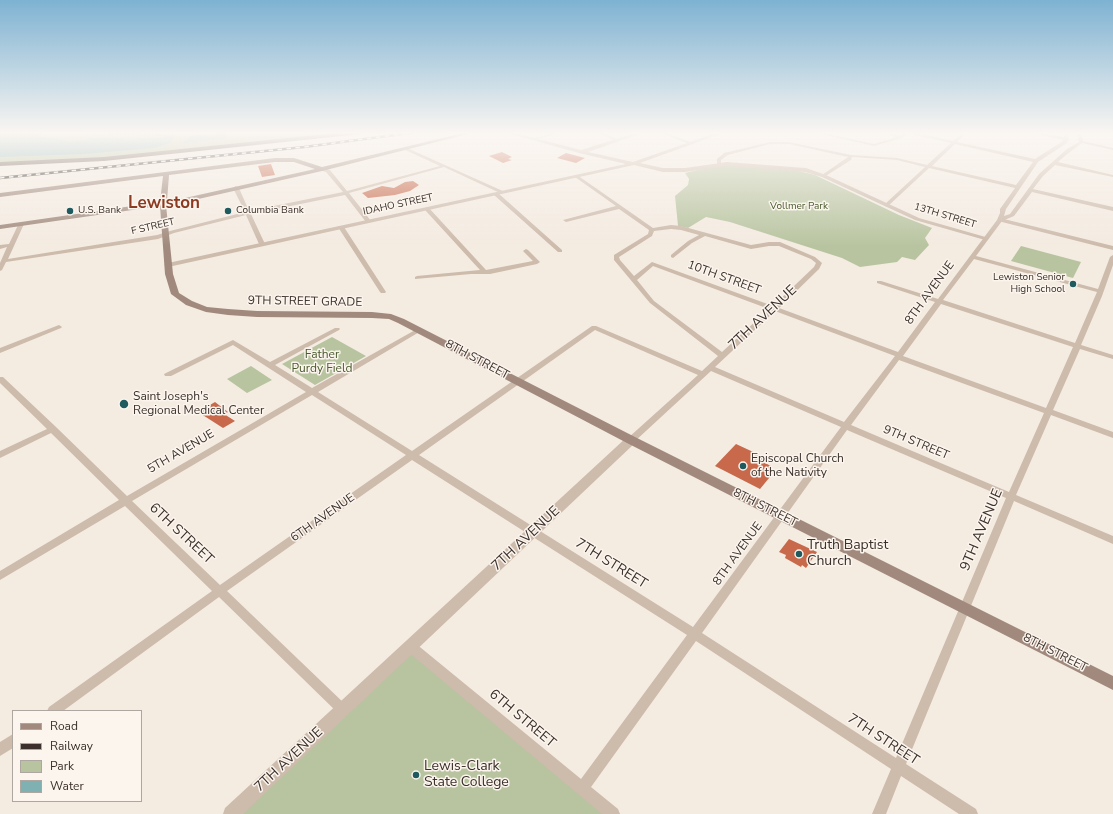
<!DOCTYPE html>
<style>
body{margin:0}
#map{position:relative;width:1113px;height:814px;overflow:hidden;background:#f4ebe1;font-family:"Nunito Sans",sans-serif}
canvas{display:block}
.legend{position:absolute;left:12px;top:710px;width:130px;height:92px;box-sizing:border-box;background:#fbf5ee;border:1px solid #aea6a0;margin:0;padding:5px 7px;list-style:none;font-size:12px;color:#3b302b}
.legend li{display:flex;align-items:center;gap:8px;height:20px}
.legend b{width:20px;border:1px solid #aea6a0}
</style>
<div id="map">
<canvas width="1113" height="814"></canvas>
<ul class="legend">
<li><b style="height:5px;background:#a18a7d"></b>Road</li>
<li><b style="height:5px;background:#3b302b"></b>Railway</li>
<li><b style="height:11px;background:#b8c4a0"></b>Park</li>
<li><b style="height:11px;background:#7fb0b2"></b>Water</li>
</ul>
</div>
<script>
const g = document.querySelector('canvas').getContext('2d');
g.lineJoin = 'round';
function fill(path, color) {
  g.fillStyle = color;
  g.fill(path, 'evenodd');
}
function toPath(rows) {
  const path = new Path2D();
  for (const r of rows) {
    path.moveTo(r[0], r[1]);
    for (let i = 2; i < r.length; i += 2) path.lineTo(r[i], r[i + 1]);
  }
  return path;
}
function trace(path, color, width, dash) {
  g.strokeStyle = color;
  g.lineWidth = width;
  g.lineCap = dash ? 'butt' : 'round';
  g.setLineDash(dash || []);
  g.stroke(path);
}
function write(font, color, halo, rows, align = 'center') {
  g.font = font + ' "Nunito Sans",sans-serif';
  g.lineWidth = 3;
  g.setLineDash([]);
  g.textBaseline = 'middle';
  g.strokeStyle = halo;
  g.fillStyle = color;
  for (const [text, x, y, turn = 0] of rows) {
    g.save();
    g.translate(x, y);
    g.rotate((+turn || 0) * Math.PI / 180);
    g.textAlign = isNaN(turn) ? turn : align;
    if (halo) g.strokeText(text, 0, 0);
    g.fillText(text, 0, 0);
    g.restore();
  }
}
fill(toPath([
 [0,132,361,132,104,159,0,164],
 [715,166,736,166,799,171,815,175,899,215,932,228,925,238,929,245,915,260,902,257,897,262,860,267,842,258,730,222,706,217,688,228,678,226,675,196,688,185,689,179,685,173],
 [1021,246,1081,262,1073,278,1011,261],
 [332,337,366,356,315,385,282,364],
 [251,366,272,380,247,393,227,379],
 [411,647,613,814,231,814]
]), '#b8c4a0');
fill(toPath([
 [0,132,101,132,171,134,176,136,170,143,154,148,84,154,0,157],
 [46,132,165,136,167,137,132,140,100,138,73,142,37,136],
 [227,133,226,138,183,143,192,135]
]), '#7fb0b2');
fill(toPath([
 [502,152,512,157,508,159,512,160,503,163,489,156],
 [566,153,585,158,576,163,557,158],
 [271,164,275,175,262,177,258,166],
 [413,181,419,185,410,191,395,195,368,198,362,193,382,186,394,188,405,182],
 [215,402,228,412,224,414,235,421,223,428,198,412],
 [736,444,764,457,761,461,771,466,768,469,774,472,760,489,715,466],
 [789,539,817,552,806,568,802,565,801,567,785,558,786,555,779,552]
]), '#c8694b');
fill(toPath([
 [556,132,563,132,534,140,532,139,556,132],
 [596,132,601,132,620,140,616,141,596,132],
 [658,132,664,132,693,143,689,144,658,132],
 [812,132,819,132,874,144,896,137,877,132,885,132,900,135,907,132,914,132,953,141,963,132,967,132,957,142,1035,159,1063,141,1063,140,1027,132,1035,132,1064,137,1065,132,1069,132,1068,138,1069,139,1067,143,1038,162,1006,209,1004,216,1010,214,1039,174,1067,149,1079,142,1077,132,1081,132,1083,141,1113,148,1113,150,1082,143,1071,151,1058,162,1113,175,1113,177,1055,165,1043,176,1033,189,1113,207,1113,211,1032,192,1014,216,1002,221,976,256,1098,289,1110,257,1113,255,1113,265,1102,296,1081,345,1113,355,1113,359,1080,349,1053,410,1113,432,1113,438,1051,415,1016,495,1113,536,1113,544,1014,501,906,764,976,809,978,814,959,814,901,776,886,814,872,814,891,769,696,641,591,787,618,809,620,814,602,814,407,651,405,647,407,643,411,642,415,643,581,779,687,635,412,460,227,591,347,706,349,710,347,714,343,716,339,714,219,597,63,711,47,711,49,707,212,591,125,506,0,580,0,571,119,500,51,433,0,458,0,451,47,429,0,383,0,377,3,377,56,427,127,496,306,392,233,345,171,376,165,376,164,374,233,340,270,362,335,328,339,328,340,329,339,330,275,365,312,388,417,329,421,329,422,330,421,331,318,392,412,451,592,326,596,326,702,371,718,356,650,303,614,260,614,255,648,234,649,230,619,209,566,222,563,220,616,206,575,177,575,176,577,175,653,228,671,225,681,226,751,245,769,242,780,242,815,257,822,263,819,269,779,308,898,352,935,302,877,283,877,281,881,281,938,299,997,220,1000,213,1000,209,1015,188,929,168,887,207,884,205,885,204,925,167,897,160,852,157,851,160,824,177,822,176,822,175,848,157,789,144,770,144,728,155,721,160,721,165,717,164,717,159,724,153,770,142,789,142,851,155,897,158,927,165,951,143,910,134,899,139,874,146,812,132],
 [955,144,1033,162,1016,185,932,166,955,144],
 [671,229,681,230,699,235,688,241,671,255,671,257,673,258,692,243,705,236,751,249,769,246,779,246,811,259,816,263,814,267,773,306,652,262,634,276,620,260,619,257,652,236,654,231,671,229],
 [974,259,1097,292,1075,343,943,300,974,259],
 [653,266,769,309,722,352,654,301,637,280,653,266],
 [941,304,1073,347,1046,408,903,356,941,304],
 [775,311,895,356,844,422,715,367,775,311],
 [595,330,698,375,628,438,627,440,628,442,634,442,711,371,841,427,693,627,419,455,595,330],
 [899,360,1044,413,1009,492,851,425,899,360],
 [312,395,406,455,220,585,132,501,312,395],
 [847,430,1006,498,896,758,702,633,847,430],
 [405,147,505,192,500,193,444,167,349,193,371,221,368,223,366,222,345,195,251,214,265,244,262,246,259,244,246,215,174,233,158,239,6,262,2,270,0,271,0,263,7,247,0,249,0,245,9,244,19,223,24,224,8,259,157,235,170,231,245,212,233,188,236,186,239,188,249,211,343,192,326,172,320,170,320,168,322,168,330,170,347,191,440,166,403,149,403,148,405,147],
 [494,193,498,193,562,250,562,252,558,252,494,195,494,193],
 [425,208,429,208,486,270,533,261,523,251,526,249,528,250,540,262,537,264,490,274,471,274,415,279,415,277,417,276,480,270,425,210,425,208],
 [339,226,344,227,386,292,385,293,381,293,380,292,338,227,339,226],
 [59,325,62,327,61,328,0,353,0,348,59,325],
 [13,734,13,748,0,756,0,742,13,734]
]), '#cdbbac');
fill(toPath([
 [503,132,512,132,581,150,638,132,646,132,588,152,633,162,718,132,726,132,640,163,663,168,685,168,727,162,806,168,826,175,919,218,989,238,985,240,915,220,822,177,805,172,727,166,685,172,663,172,634,165,168,267,164,265,168,263,626,164,579,153,503,132],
 [1000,218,1113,246,1113,250,998,221,998,219,1000,218],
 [631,436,635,437,636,440,635,443,243,814,223,814,225,808,627,437,631,436]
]), '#cdbbac');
fill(toPath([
 [467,132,476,132,322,171,185,202,166,205,173,274,179,293,192,301,207,307,228,309,257,311,372,312,391,314,404,319,635,437,1113,676,1113,690,627,443,398,323,389,319,372,318,257,317,228,315,206,312,186,305,171,294,165,274,160,206,0,229,0,225,160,202,163,176,0,197,0,193,275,158,294,158,322,167,467,132],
 [275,162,294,162,315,169,185,198,167,201,169,175,275,162]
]), '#a18a7d');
fill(toPath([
 [345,132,364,132,361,134,104,161,0,166,0,162,104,157,345,132]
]), '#6c584f');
const rail = toPath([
 [0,178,304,147,417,132]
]);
trace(rail, '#3b302b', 2.5);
trace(rail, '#fbf5ee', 1.5, [4.5]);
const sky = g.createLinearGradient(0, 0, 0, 246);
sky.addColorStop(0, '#7eb2d2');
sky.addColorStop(0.54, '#faf6f2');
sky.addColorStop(1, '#faf6f200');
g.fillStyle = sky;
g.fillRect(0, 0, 1113, 246);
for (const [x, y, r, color] of [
 [70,211,4,"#1f5a5e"],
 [228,211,4,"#1f5a5e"],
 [1073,284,4,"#1f5a5e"],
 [124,404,5,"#1f5a5e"],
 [743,466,4,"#1f5a5e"],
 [799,554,4,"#1f5a5e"],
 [416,775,4,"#1f5a5e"]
]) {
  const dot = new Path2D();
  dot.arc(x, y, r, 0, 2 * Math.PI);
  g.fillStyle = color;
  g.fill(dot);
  trace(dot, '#fbf5ee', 1.5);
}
write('10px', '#3b302b', '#fbf5ee', [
 ["IDAHO STREET",398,205,-12],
 ["13TH STREET",945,216,17],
 ["F STREET",153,227,-13]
]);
write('10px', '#4a5a2e', '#fbf5ee', [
 ["Vollmer Park",799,207]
]);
write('10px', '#3b302b', '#fbf5ee', [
 ["U.S. Bank",78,211],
 ["Columbia Bank",236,211],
 ["Lewiston Senior",1065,278,"right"],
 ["High School",1065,290,"right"]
], 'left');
write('12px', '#3b302b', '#fbf5ee', [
 ["10TH STREET",724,278,20],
 ["8TH AVENUE",930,293,-54],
 ["9TH STREET GRADE",305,302,1],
 ["8TH STREET",477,360,28],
 ["9TH STREET",916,443,23],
 ["5TH AVENUE",181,452,-30],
 ["8TH STREET",765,508,27],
 ["6TH AVENUE",323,518,-35],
 ["8TH AVENUE",738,554,-54],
 ["8TH STREET",1055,653,27]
]);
write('12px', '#4a5a2e', '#fbf5ee', [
 ["Father",322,355],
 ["Purdy Field",322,369]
]);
write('12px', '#3b302b', '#fbf5ee', [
 ["Saint Joseph's",133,397],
 ["Regional Medical Center",133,411],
 ["Episcopal Church",751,459],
 ["of the Nativity",751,473]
], 'left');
write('14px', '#3b302b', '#fbf5ee', [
 ["7TH AVENUE",763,318,-43],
 ["9TH AVENUE",982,530,-67],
 ["6TH STREET",181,534,43],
 ["7TH AVENUE",526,539,-43],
 ["7TH STREET",611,564,32],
 ["6TH STREET",522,719,40],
 ["7TH STREET",883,740,33],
 ["7TH AVENUE",289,760,-43]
]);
write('14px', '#3b302b', '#fbf5ee', [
 ["Truth Baptist",807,546],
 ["Church",807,562],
 ["Lewis-Clark",424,767],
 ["State College",424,783]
], 'left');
write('bold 17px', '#8c3b22', '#fbf5ee', [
 ["Lewiston",164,204]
]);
</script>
